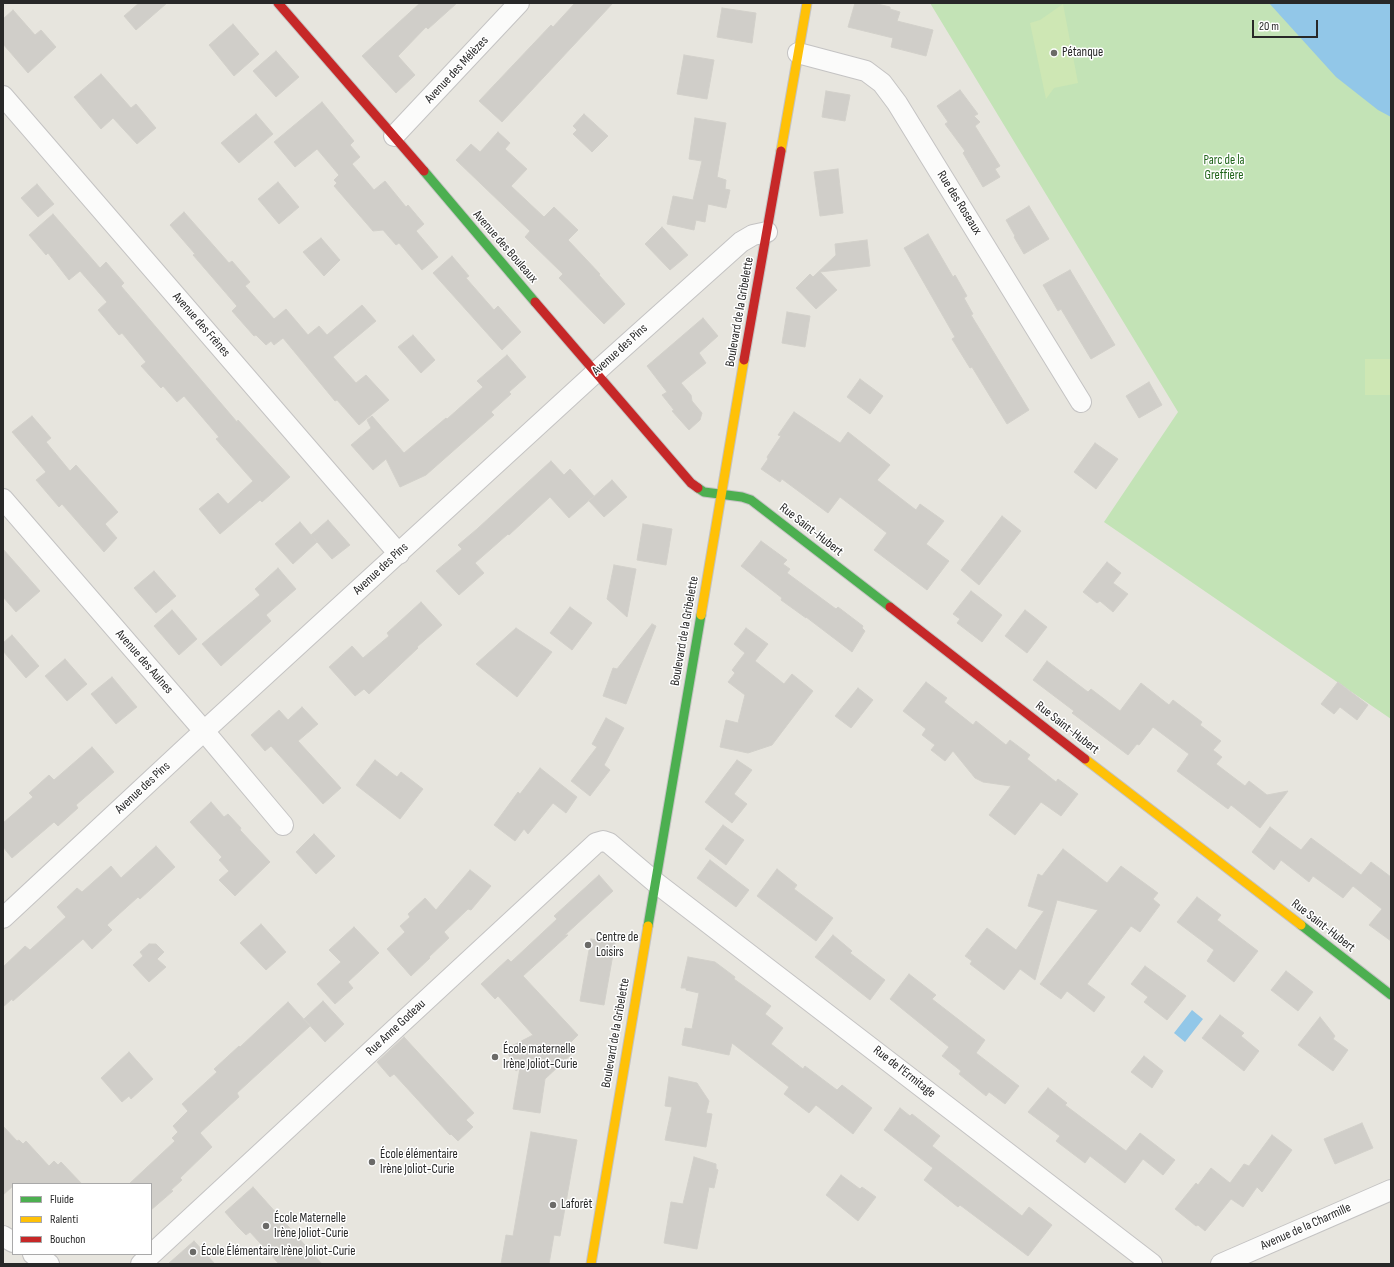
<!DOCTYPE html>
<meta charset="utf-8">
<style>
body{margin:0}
#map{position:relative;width:1394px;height:1267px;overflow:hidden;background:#e7e5de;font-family:"Sofia Sans Condensed",sans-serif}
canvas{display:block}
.frame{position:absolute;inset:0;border:4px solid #282828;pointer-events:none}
.legend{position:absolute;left:12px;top:1183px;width:140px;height:72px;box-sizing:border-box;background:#fff;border:1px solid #a9a9a9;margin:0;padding:5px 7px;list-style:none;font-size:12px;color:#282828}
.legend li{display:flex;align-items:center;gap:8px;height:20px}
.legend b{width:20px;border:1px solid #a9a9a9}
.scale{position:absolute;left:1252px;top:20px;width:66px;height:18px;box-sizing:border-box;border:2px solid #282828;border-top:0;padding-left:5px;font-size:12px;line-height:14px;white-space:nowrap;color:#282828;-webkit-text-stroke:3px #fff;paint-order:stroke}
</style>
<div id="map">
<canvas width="1394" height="1267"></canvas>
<div class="frame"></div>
<ul class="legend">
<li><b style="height:5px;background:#4caf50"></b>Fluide</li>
<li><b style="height:5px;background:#ffc107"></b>Ralenti</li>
<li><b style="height:5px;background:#c62828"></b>Bouchon</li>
</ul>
<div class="scale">20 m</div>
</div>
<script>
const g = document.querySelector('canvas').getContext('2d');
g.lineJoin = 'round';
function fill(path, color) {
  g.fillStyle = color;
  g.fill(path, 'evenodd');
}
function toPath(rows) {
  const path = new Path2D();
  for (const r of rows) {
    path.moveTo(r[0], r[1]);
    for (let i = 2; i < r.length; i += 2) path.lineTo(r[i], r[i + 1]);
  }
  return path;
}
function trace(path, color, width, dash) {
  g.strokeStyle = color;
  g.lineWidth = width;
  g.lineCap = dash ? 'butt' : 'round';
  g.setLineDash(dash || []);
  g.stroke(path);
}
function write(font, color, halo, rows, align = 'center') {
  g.font = font + ' "Sofia Sans Condensed",sans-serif';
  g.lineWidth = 3;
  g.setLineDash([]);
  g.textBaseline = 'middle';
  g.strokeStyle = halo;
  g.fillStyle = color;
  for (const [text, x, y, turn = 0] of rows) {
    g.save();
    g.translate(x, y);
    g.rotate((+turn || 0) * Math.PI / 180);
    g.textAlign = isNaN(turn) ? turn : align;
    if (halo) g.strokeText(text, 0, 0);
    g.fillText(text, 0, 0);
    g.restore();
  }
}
fill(toPath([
 [930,3,1391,3,1391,719,1104,522,1178,412]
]), '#c3e3b6');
fill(toPath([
 [1063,4,1078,83,1054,88,1046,99,1030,23,1040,20],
 [1365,359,1391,359,1391,395,1365,395]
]), '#cee7b4');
fill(toPath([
 [1269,3,1391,3,1391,117,1378,110,1336,77],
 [1192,1010,1203,1019,1185,1042,1174,1033]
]), '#92c7e8');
const building = toPath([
 [139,3,167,3,136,30,124,16,139,3],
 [420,3,457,3,428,29,426,27,398,56,415,75,396,93,362,56,420,3],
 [575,3,613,3,502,122,479,101,551,25,553,27,575,3],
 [855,3,873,3,890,7,890,9,900,12,897,21,933,30,926,56,891,47,893,38,848,27,855,3],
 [722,8,756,13,752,43,717,37,722,8],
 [13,10,35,35,41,30,56,47,28,73,3,44,3,19,13,10],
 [233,24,259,54,234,76,209,45,233,24],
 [276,51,299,77,276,97,253,71,276,51],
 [684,55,714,60,707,99,677,94,684,55],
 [101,74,131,108,136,104,156,128,137,144,113,118,101,129,74,97,101,74],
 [960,90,978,114,974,116,980,122,975,126,1000,166,995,169,1000,177,983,187,963,153,965,151,945,124,948,122,937,106,960,90],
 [826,91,850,95,845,121,822,117,826,91],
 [322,102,354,141,350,145,360,157,352,164,374,190,385,181,406,207,408,205,424,224,416,231,438,257,422,270,399,243,396,245,383,230,373,231,353,208,334,186,337,183,334,180,339,175,317,149,295,167,274,142,322,102],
 [256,114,273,134,239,163,221,143,256,114],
 [584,114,608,136,592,152,573,134,577,130,573,126,584,114],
 [695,118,726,123,717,177,726,180,725,189,730,190,726,208,708,204,705,222,696,220,694,230,667,224,673,196,693,200,702,161,689,159,695,118],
 [498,132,510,143,505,149,527,169,511,186,544,217,554,207,578,230,568,240,600,274,599,275,625,304,604,324,559,278,563,274,525,237,530,231,456,160,471,144,480,152,498,132],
 [838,169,843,213,820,216,814,172,838,169],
 [278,182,299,207,279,224,258,199,278,182],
 [37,184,54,204,38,217,21,198,37,184],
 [1029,206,1049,239,1024,254,1014,237,1015,236,1006,220,1029,206],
 [184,212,229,263,232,261,250,282,245,286,274,319,286,309,308,335,319,326,327,335,362,305,376,321,333,357,356,383,366,375,389,400,359,425,337,400,335,401,283,338,274,345,271,341,266,345,256,335,254,336,232,311,237,306,193,255,195,254,170,225,184,212],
 [53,214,100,268,106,262,124,283,121,286,237,422,238,420,290,477,262,502,260,500,220,534,199,509,218,493,228,504,253,481,216,439,219,437,184,396,177,402,163,386,161,388,141,366,146,362,122,333,119,335,98,310,107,302,80,271,69,280,48,253,46,255,29,235,53,214],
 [662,227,688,255,670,270,645,244,662,227],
 [928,234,953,277,955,275,967,296,964,298,973,314,971,315,1029,410,1007,424,972,367,970,368,952,339,955,337,904,248,928,234],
 [321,238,340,260,324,276,303,252,321,238],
 [867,240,870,266,820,272,837,290,816,309,796,288,810,274,813,277,836,255,835,244,867,240],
 [452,256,469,276,466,278,494,310,498,306,521,332,502,350,433,273,452,256],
 [1070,270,1115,345,1091,359,1061,309,1058,311,1043,285,1070,270],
 [787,312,810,316,805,347,782,343,787,312],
 [703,318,718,336,699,353,706,363,681,383,691,395,692,401,702,413,700,420,689,430,672,411,674,410,662,395,667,392,647,366,703,318],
 [413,335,435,360,421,373,398,347,413,335],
 [507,355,526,377,509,392,511,394,491,412,494,415,426,475,400,487,386,459,373,470,351,445,371,428,367,420,372,416,404,453,446,418,447,419,483,387,477,381,507,355],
 [860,379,883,396,870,414,847,397,860,379],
 [1149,382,1162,405,1139,418,1126,396,1149,382],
 [794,412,840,443,848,432,890,465,877,480,916,510,920,504,944,521,926,544,949,561,927,590,874,550,887,533,840,497,828,513,782,479,780,482,761,469,768,459,767,457,781,436,778,435,794,412],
 [32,416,51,438,46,442,70,471,76,465,118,512,105,524,117,538,104,552,62,504,59,507,36,480,46,472,12,432,32,416],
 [1095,443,1118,459,1096,489,1074,472,1095,443],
 [551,461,564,475,570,469,594,496,569,518,550,497,509,535,508,534,475,563,484,573,459,595,436,571,462,549,458,545,477,529,551,461],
 [612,480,627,497,604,517,589,501,612,480],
 [1002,516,1021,531,979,585,961,570,1002,516],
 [328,520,350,545,332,559,311,535,328,520],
 [300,522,317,542,293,564,275,544,300,522],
 [643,524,672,529,666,565,637,560,643,524],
 [761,541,787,560,783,564,790,569,787,573,836,609,838,607,863,626,862,628,865,631,852,652,806,617,806,618,781,600,782,598,741,566,761,541],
 [3,549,40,591,16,612,3,597,3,549],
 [1107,562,1121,573,1113,583,1128,594,1113,612,1100,601,1097,603,1083,592,1107,562],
 [614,565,636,569,627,617,607,599,614,565],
 [278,568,296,589,266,615,271,621,221,666,202,644,260,595,255,589,278,568],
 [154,571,176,596,156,613,134,588,154,571],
 [971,591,1002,615,982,642,957,623,960,619,953,614,971,591],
 [421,602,442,625,417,647,418,648,369,694,364,689,355,696,329,667,352,646,363,658,389,636,387,633,421,602],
 [570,607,592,623,572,650,550,633,570,607],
 [172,610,197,639,179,655,154,626,172,610],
 [1025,610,1047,627,1027,653,1005,636,1025,610],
 [652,624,656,626,626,704,603,696,613,668,617,669,652,624],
 [516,628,552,652,517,697,476,664,516,628],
 [746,628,768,644,755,661,784,684,792,674,813,691,772,745,748,753,720,747,726,720,738,723,745,695,728,682,735,673,732,670,745,653,734,644,746,628],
 [12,635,39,666,26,678,3,651,3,643,12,635],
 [65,659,87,684,67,701,45,676,65,659],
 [1047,661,1088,692,1091,689,1120,711,1141,683,1169,705,1173,700,1202,722,1200,725,1221,741,1213,750,1222,757,1216,764,1245,786,1249,781,1267,795,1288,791,1260,828,1231,805,1228,809,1177,771,1189,754,1153,727,1139,745,1137,744,1128,755,1072,713,1074,711,1033,680,1047,661],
 [112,677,137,707,116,724,91,694,112,677],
 [926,682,947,698,944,702,973,725,976,721,1006,745,1010,740,1030,755,1027,759,1056,782,1058,779,1078,794,1061,816,1041,802,1015,835,989,815,1011,786,983,782,975,778,953,751,945,761,931,750,935,745,922,735,926,729,903,711,926,682],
 [1338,682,1368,705,1357,720,1340,707,1334,714,1321,704,1338,682],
 [858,688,873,700,851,728,835,716,858,688],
 [302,707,318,724,298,741,341,788,323,804,271,746,265,751,251,735,279,710,288,720,302,707],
 [606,718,624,728,604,765,610,770,590,796,571,781,597,747,592,744,606,718],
 [92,747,114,772,76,805,78,808,58,826,54,822,12,858,3,847,3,823,33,797,29,793,49,775,54,780,92,747],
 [375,760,397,777,401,772,423,789,400,819,356,785,375,760],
 [737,760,752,770,734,794,747,804,732,823,705,802,737,760],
 [540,768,577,797,566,813,553,803,528,834,524,829,515,841,494,825,518,792,520,794,540,768],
 [211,802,224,817,228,814,241,828,240,830,270,862,235,896,219,880,229,871,219,860,222,857,190,822,211,802],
 [723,825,744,840,726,865,705,849,723,825],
 [1270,827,1301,850,1311,838,1361,875,1371,862,1391,877,1391,941,1369,925,1382,909,1353,886,1343,898,1313,876,1309,882,1281,860,1274,870,1252,852,1270,827],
 [314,834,335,856,316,874,296,852,314,834],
 [156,846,175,867,140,899,138,897,107,925,112,930,92,949,83,939,13,1001,12,999,3,1007,3,967,25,946,30,950,66,917,57,907,77,888,82,892,111,866,121,878,156,846],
 [1063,849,1107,883,1121,866,1158,893,1153,899,1160,905,1140,932,1131,926,1087,984,1105,997,1094,1012,1067,991,1061,999,1040,984,1098,910,1057,900,1035,980,1020,969,1004,990,970,964,972,961,965,956,987,928,1016,950,1044,911,1028,906,1038,874,1042,876,1063,849],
 [710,860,749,890,736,907,697,878,710,860],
 [777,869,797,885,794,889,833,918,816,941,757,896,777,869],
 [470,870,491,886,471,910,468,909,444,932,449,938,429,957,430,958,411,976,387,949,405,932,400,926,410,917,408,914,425,898,436,910,470,870],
 [599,875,613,891,565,935,568,935,523,976,578,1035,570,1043,576,1050,545,1079,540,1113,513,1109,520,1068,516,1071,506,1049,533,1035,498,996,495,999,481,984,508,959,511,962,557,919,554,916,599,875],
 [1197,897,1221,915,1217,920,1258,951,1234,982,1207,961,1214,950,1177,922,1197,897],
 [261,924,286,952,266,970,240,943,261,924],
 [354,927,379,953,348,982,353,988,335,1004,317,984,341,962,329,950,354,927],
 [833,935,852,951,850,953,885,980,870,1000,815,957,833,935],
 [591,939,615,943,604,1005,580,1001,591,939],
 [149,944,156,944,164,952,157,959,166,967,149,982,133,965,143,956,140,952,149,944],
 [688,957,715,962,735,977,734,979,771,1006,765,1014,783,1028,771,1044,803,1069,805,1066,837,1090,842,1085,872,1108,853,1134,816,1105,809,1113,784,1094,789,1087,732,1043,729,1055,682,1045,685,1028,692,1029,699,993,686,990,686,988,681,988,688,957],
 [1145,966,1186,996,1167,1020,1144,1002,1148,997,1131,984,1145,966],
 [1286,971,1313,992,1298,1011,1271,990,1286,971],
 [909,974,936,995,932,999,985,1040,976,1053,1019,1086,1005,1104,989,1092,986,1096,959,1074,961,1071,942,1056,949,1047,890,999,909,974],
 [323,1001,344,1024,325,1042,304,1019,323,1001],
 [288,1002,310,1026,237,1093,239,1097,200,1133,212,1147,180,1178,182,1180,171,1190,173,1191,151,1210,151,1184,129,1184,175,1141,172,1138,178,1132,173,1126,188,1111,182,1104,217,1072,214,1069,239,1046,240,1047,288,1002],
 [1220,1015,1244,1033,1241,1036,1259,1051,1244,1071,1202,1038,1220,1015],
 [1320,1017,1335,1036,1333,1039,1348,1050,1333,1071,1298,1045,1320,1017],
 [404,1037,474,1113,466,1120,473,1127,458,1141,451,1134,450,1135,394,1074,390,1077,377,1062,404,1037],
 [129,1052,153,1079,131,1099,129,1096,122,1102,101,1078,129,1052],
 [1144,1056,1163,1071,1152,1088,1131,1072,1144,1056],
 [669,1077,697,1083,709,1101,706,1113,712,1114,706,1147,665,1140,672,1107,665,1106,669,1077],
 [1048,1088,1067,1103,1065,1105,1126,1151,1140,1133,1175,1160,1163,1175,1143,1159,1125,1183,1090,1156,1085,1163,1056,1141,1060,1136,1028,1112,1048,1088],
 [900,1108,910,1116,912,1114,940,1136,932,1146,1022,1216,1029,1207,1052,1225,1028,1256,960,1205,958,1207,924,1180,933,1168,884,1130,900,1108],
 [1362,1123,1373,1148,1335,1164,1324,1139,1362,1123],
 [3,1126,17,1141,19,1140,23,1144,26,1141,49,1166,54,1161,58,1165,61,1162,82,1184,13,1184,13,1186,3,1195,3,1126],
 [531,1132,577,1140,560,1236,554,1235,549,1264,501,1264,506,1235,513,1236,531,1132],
 [1272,1135,1292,1150,1262,1192,1257,1187,1243,1207,1231,1199,1205,1231,1198,1225,1196,1226,1175,1209,1196,1183,1198,1185,1211,1168,1230,1183,1244,1164,1249,1166,1272,1135],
 [694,1157,716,1164,716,1169,718,1170,714,1188,709,1187,697,1249,664,1243,671,1202,683,1204,694,1157],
 [841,1175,860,1189,862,1187,876,1197,858,1221,826,1195,841,1175],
 [253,1187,322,1264,279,1264,250,1232,246,1235,238,1227,225,1212,253,1187],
 [194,1241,215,1264,168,1264,194,1241]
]);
fill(building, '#d0cec9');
trace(building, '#d2d0ca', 1);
const street = toPath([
 [798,53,866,71,882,83,897,103,1081,402],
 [3,96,399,554],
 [394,136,519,3],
 [3,499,204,731,283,825],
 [3,918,191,743,607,362,741,242,753,235,767,232],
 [3,1236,13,1242],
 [33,1254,49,1264],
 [141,1264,596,843,603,841,609,843,655,882,1152,1264],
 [1221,1264,1391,1190]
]);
const fast = toPath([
 [424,171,535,302],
 [698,488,704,492,742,497,751,500,890,607],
 [1301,925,1391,995],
 [648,926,701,615]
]);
const slow = toPath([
 [781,151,807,3],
 [701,615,744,360],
 [1085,759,1301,925],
 [591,1264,648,926]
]);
const jam = toPath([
 [278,3,424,171],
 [535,302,691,483,698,488],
 [744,360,781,151],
 [890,607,1085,759]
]);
trace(street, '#c4c3c3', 22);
trace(fast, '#c4c3c3', 11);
trace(slow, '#c4c3c3', 11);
trace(jam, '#c4c3c3', 11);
trace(street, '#fbfbfa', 20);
trace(fast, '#4caf50', 9);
trace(slow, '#ffc107', 9);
trace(jam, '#c62828', 9);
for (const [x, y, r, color] of [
 [1054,53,4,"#6b6a68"],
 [588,945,4,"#6b6a68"],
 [495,1057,4,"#6b6a68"],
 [372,1162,4,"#6b6a68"],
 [553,1205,4,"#6b6a68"],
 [266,1226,4,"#6b6a68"],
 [193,1252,4,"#6b6a68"]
]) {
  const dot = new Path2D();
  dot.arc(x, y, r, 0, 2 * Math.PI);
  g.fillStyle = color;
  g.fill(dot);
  trace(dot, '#fff', 1.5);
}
write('13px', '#282828', '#fff', [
 ["Pétanque",1062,53],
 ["Centre de",596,938],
 ["Loisirs",596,953],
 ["École maternelle",503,1050],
 ["Irène Joliot-Curie",503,1065],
 ["École élémentaire",380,1155],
 ["Irène Joliot-Curie",380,1170],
 ["Laforêt",561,1205],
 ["École Maternelle",274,1219],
 ["Irène Joliot-Curie",274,1234],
 ["École Élémentaire Irène Joliot-Curie",201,1252]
], 'left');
write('13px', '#282828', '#fff', [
 ["Avenue des Mélèzes",457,70,-47],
 ["Rue des Roseaux",959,203,58],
 ["Avenue des Bouleaux",505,247,49],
 ["Boulevard de la Gribelette",740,312,-80],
 ["Avenue des Frênes",201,325,49],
 ["Avenue des Pins",620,350,-42],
 ["Rue Saint-Hubert",811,530,38],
 ["Avenue des Pins",381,569,-43],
 ["Boulevard de la Gribelette",685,631,-80],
 ["Avenue des Aulnes",144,662,49],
 ["Rue Saint-Hubert",1067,728,38],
 ["Avenue des Pins",143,788,-43],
 ["Rue Saint-Hubert",1323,926,38],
 ["Rue Anne Godeau",396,1028,-43],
 ["Boulevard de la Gribelette",616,1033,-80],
 ["Rue de l'Ermitage",904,1072,38],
 ["Avenue de la Charmille",1306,1227,-24]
]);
write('13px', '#20641a', '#fff', [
 ["Parc de la",1224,161],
 ["Greffière",1224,176]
]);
</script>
